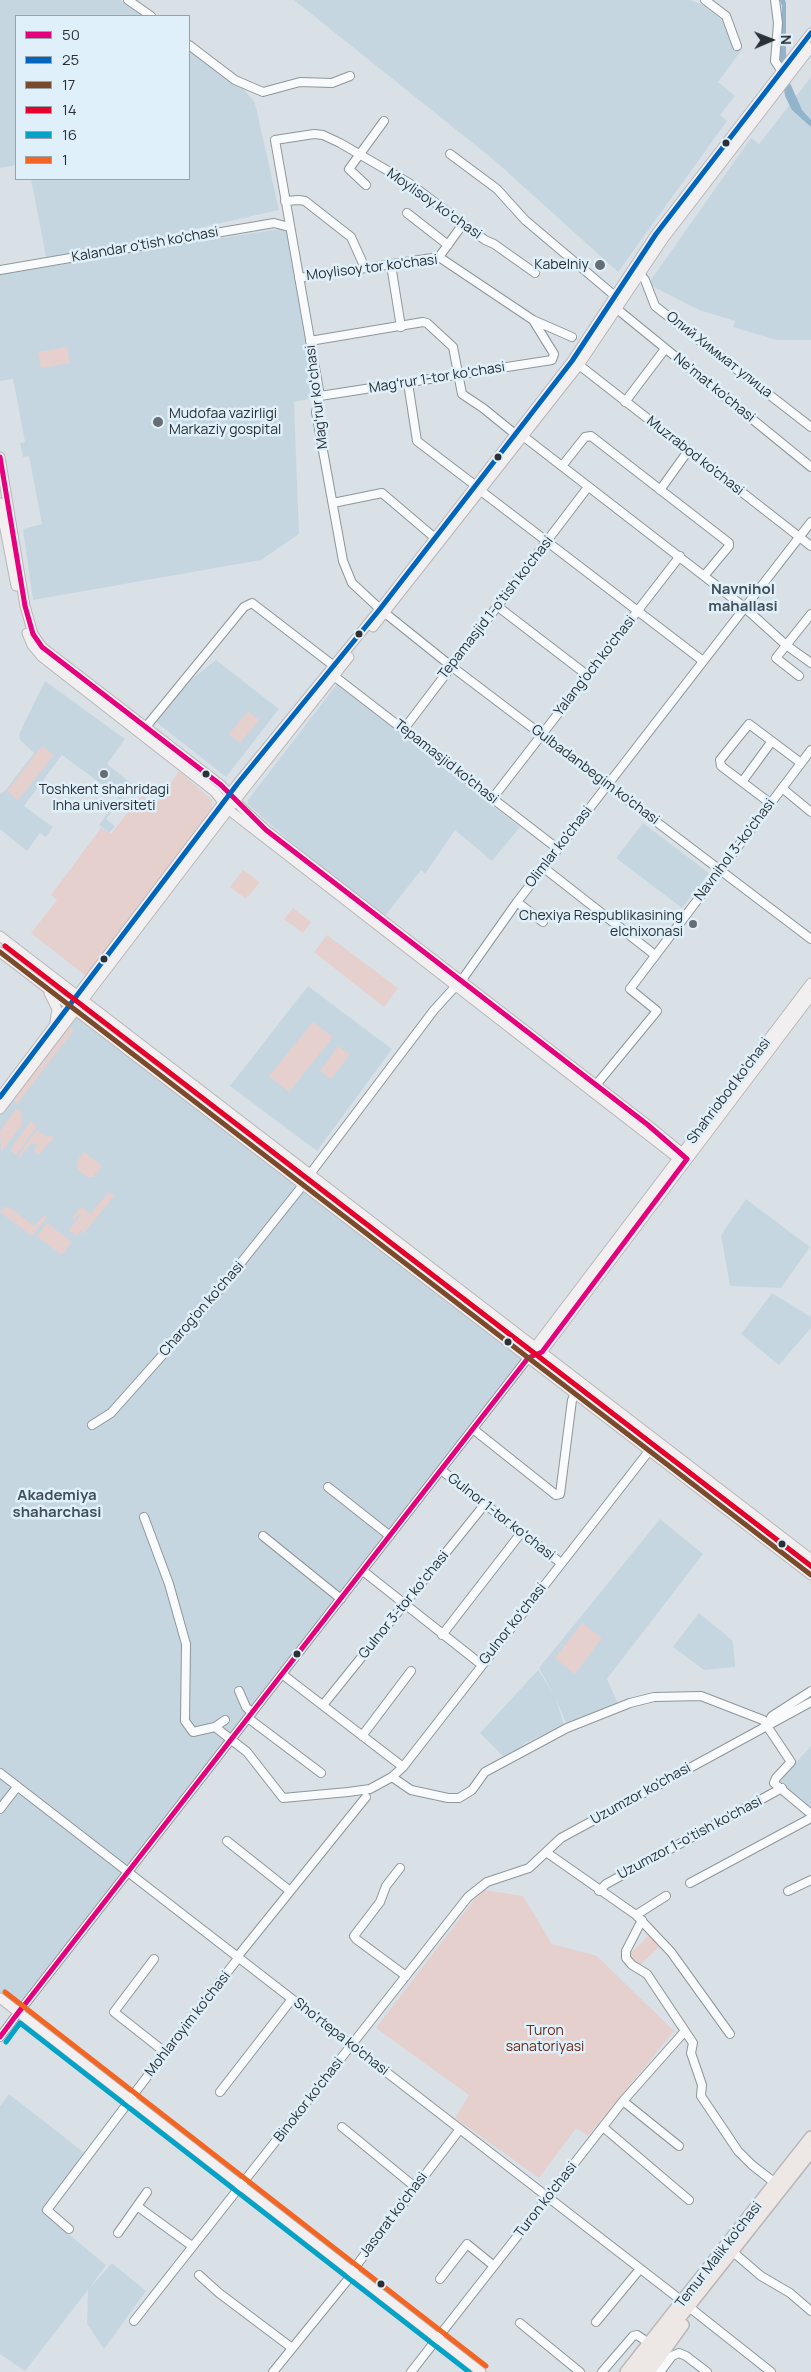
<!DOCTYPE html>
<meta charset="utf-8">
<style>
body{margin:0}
#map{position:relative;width:811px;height:2372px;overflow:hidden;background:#d9e1e7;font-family:Manrope,sans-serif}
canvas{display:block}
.legend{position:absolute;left:15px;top:15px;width:175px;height:165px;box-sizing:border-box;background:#e0f0fa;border:1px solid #97a3ab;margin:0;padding:6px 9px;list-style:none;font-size:15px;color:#2a3034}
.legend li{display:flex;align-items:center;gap:10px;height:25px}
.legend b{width:25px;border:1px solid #97a3ab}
.north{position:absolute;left:746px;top:15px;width:50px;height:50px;-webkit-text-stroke:4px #e0f0fa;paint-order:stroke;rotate:89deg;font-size:14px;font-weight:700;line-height:20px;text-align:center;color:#2a3034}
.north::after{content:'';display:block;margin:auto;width:18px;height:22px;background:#2a3034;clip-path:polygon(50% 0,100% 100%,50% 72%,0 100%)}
</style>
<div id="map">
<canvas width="811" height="2372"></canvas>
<ul class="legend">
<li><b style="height:6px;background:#e5007d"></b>50</li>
<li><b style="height:6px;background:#0065bd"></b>25</li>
<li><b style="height:6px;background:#7a4b2a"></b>17</li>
<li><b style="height:6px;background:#e4002b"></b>14</li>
<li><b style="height:6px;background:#02a3c6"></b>16</li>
<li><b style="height:6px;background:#f26522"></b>1</li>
</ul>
<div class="north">N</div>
</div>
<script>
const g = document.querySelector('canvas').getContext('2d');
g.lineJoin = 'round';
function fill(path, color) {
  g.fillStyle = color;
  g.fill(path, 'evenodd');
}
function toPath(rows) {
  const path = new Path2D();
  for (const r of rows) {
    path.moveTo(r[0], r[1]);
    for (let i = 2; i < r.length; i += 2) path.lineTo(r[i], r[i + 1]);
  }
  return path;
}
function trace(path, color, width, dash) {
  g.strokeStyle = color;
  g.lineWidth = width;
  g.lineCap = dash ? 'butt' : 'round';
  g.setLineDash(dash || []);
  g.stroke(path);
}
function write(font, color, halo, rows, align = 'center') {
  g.font = font + ' Manrope,sans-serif';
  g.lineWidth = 5;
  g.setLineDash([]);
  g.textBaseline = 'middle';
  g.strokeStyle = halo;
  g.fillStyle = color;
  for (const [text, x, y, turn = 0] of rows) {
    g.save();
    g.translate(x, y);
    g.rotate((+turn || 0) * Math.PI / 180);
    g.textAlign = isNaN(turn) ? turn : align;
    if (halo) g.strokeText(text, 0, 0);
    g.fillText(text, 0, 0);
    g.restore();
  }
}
fill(toPath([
 [0,0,120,0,143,16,16,16,16,165,0,168],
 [294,0,690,0,701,4,722,20,735,46,743,48,718,82,735,96,720,115,727,121,618,272,494,160],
 [189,48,237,81,255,103,279,210,47,262,31,179,189,179],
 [811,77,811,340,776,340,733,327,735,321,699,310,648,284,751,138,759,144],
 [286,228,317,397,294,402,299,534,261,560,33,600,23,529,42,524,29,456,23,457,20,443,25,442,13,379,0,381,0,275,144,250],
 [216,660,279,709,226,777,156,722,183,686],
 [45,681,125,739,107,764,132,784,106,819,115,826,109,833,99,825,119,797,62,755,24,806,53,827,46,837,40,833,27,851,0,829,0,793,5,791,34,753,20,740,19,734],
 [337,684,520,827,492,861,455,830,425,874,421,870,382,920,247,804,248,800],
 [643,823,709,873,682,908,616,858],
 [308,986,392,1049,317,1151,230,1086],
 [76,1011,528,1358,19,2012,0,1998,0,1109],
 [746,1199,810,1247,781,1288,730,1286,721,1235],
 [772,1293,811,1317,811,1328,779,1365,741,1334],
 [660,1519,703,1554,607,1679,618,1704,566,1723,556,1699,564,1725,527,1742,505,1758,480,1733,538,1670,553,1693,539,1668],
 [699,1613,733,1641,735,1667,704,1670,673,1647],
 [811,1746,811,1810,779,1781],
 [9,2094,91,2158,48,2217,106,2265,89,2289,112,2263,146,2291,104,2349,87,2324,88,2290,25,2371,0,2354,0,2106]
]), '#c6d6e1');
fill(toPath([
 [67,347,70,363,41,368,38,352],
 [248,711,259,720,240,743,229,734],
 [42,746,54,755,18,800,7,791],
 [179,771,212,800,212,809,86,976,31,933,57,900,51,895,101,828,111,834,141,795,155,806],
 [243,870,260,882,246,899,230,887],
 [293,908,311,922,303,933,284,919],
 [327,935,398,988,384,1007,314,952],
 [313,1022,333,1037,289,1092,269,1076],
 [70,1027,74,1030,17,1104,14,1100],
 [338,1046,350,1054,331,1079,320,1071],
 [16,1109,21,1112,22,1125,1,1152,0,1131],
 [30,1122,35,1124,36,1128,16,1155,11,1151,12,1147],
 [37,1130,47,1137,50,1135,54,1138,38,1155,34,1152,37,1144,32,1143,20,1157,18,1155],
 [84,1152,102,1166,93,1177,88,1177,78,1170,77,1161],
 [109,1192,114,1196,83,1234,81,1232,88,1222,76,1236,69,1230,80,1216,86,1220,79,1214,74,1220,72,1218,81,1207,90,1214],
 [4,1207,12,1209,34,1226,45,1215,47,1217,32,1236,0,1212],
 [47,1223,72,1242,62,1255,37,1236],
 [582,1623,602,1638,575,1674,555,1658],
 [485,1890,523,1896,552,1944,597,1956,674,2031,588,2136,576,2128,539,2178,455,2118,469,2095,376,2028,474,1900],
 [649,1935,660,1946,639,1966,629,1955]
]), '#e5d0cd');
fill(toPath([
 [780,0,785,0,786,3,786,53,790,83,802,110,811,120,811,127,792,110,785,96,780,58,782,6]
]), '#92b4cb');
const minor = toPath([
 [128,0,151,16],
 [705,0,726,16,737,46],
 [775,0,778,23,775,61,781,70],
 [189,45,235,80,263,92,300,82,332,83,350,76],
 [450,154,497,189,525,220,615,296],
 [366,185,349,169,384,121],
 [285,201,299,200,305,201,351,237,365,268],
 [407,213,448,245],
 [439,257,463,224],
 [391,265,401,327],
 [0,270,274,223,289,227],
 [535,273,494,244,485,240,409,183,340,143,323,135,314,134,275,140,320,396,316,412,343,561,352,583,380,609,451,666,811,939],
 [640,274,645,280,655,306,811,427],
 [299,278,439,257,533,320,572,337],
 [617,309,811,467],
 [310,341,423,322,427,323,453,347,462,394,483,408,515,434],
 [579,365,811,546],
 [408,383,417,441,476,486],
 [320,396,552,360,554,354,533,320],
 [625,402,665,349],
 [523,436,744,607,786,645,811,663],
 [562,466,585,437,591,436,729,543,729,546,704,576],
 [660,490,688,451],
 [481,491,703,661],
 [333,503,382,493,435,538],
 [497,606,587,675],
 [334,676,558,849],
 [799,676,776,658,811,614],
 [145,728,244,607,252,603,334,666],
 [404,729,588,487],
 [742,782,772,741],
 [782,788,811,812],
 [492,799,680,556],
 [770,803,721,766,720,760,749,724,801,763],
 [544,868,655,955],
 [517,902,543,922],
 [596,1085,657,1011,630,989,811,750],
 [310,1174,434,1010,464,977,517,902,811,522],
 [92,1425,111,1413,208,1304,303,1185],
 [473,1429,556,1495,560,1494,572,1400,575,1394],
 [441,1470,561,1563],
 [328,1487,390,1536],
 [144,1517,169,1584,186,1644,185,1721,193,1732,215,1727,247,1752,283,1798,348,1792,370,1789,392,1777,403,1767,649,1451],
 [263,1536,341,1599],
 [363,1571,482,1665],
 [442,1635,521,1533],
 [282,1674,403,1767],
 [239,1691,246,1707,252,1713],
 [323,1705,485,1504],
 [248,1718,321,1773],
 [767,1725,772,1716,811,1691],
 [215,1727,225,1720],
 [362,1736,411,1671],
 [0,1773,682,2301],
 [392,1777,411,1790,448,1798,459,1798,472,1790,485,1772,567,1728,630,1703,654,1697,701,1696,763,1720,791,1762,776,1778,774,1783,811,1814],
 [0,1809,17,1787],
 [227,1841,290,1891],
 [546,1852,636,1915,666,1896],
 [400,1868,386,1886,380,1902,354,1936,356,1939,406,1976],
 [690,1883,811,1818],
 [599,1891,606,1884,782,1788],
 [788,1891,811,1880],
 [636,1915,671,1952,730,2034],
 [642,1920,626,1951,626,1958,632,1965,647,1974,693,2043,691,2053,702,2085,701,2096,738,2151,752,2165,775,2183],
 [238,1956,366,1797],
 [154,1959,114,2012,166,2053],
 [19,2012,528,1358],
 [0,2037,15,2017],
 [220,2092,292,1999],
 [130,2099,239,1957],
 [623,2101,679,2146],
 [342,2127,415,2187],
 [603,2127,689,2200],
 [137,2206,192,2246],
 [69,2229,47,2210,127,2104],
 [118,2233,147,2192],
 [733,2252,761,2276,790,2293,811,2311],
 [199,2275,219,2293,292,2348],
 [440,2279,467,2244,494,2266],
 [689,2307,771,2372],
 [134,2321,468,1897,487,1882,529,1868,561,1838,811,1702],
 [596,2322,640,2269],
 [520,2323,580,2372],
 [273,2372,350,2277,359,2262,460,2129],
 [411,2372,623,2101,685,2031],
 [602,2372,633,2336,637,2335,643,2339],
 [660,2372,672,2356,679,2353,686,2356,707,2372]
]);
const major = toPath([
 [0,457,25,606,33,634,42,647,221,785,243,809,266,830,648,1125,682,1153,687,1159],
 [0,503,16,586],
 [373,627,579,365,664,238,811,47],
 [27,633,32,645,42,657,215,792,229,810,671,1153,678,1158,687,1159],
 [0,936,811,1559],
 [0,952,811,1575],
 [49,993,57,1009,55,1022],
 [0,1097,238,783,380,609,572,361,656,234,811,33],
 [0,1109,242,792,349,657],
 [532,1351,811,983],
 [537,1354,542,1352,811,996],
 [0,1998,481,2372]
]);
const highway = toPath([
 [626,2372,811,2137],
 [637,2372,811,2152],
 [649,2372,683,2325]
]);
trace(minor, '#8f969a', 10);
trace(major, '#b8b6b7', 11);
trace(highway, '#b8b6b7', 14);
trace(minor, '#f9fafb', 8);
trace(major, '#f2eff0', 9);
trace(highway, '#ede7e6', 11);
trace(toPath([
 [0,457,25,606,33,634,42,647,221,785,266,830,648,1125,687,1159,542,1352,528,1358,15,2017],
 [0,2037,23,2006]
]), '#e5007d', 5);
trace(toPath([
 [0,1097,238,783,380,609,572,361,656,234,811,33]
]), '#0065bd', 5);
trace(toPath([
 [0,952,811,1575]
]), '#7a4b2a', 5);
trace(toPath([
 [5,946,811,1566]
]), '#e4002b', 5);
trace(toPath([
 [6,2042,20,2023,469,2372]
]), '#02a3c6', 5);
trace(toPath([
 [5,1992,486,2366]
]), '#f26522', 5);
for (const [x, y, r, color] of [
 [726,143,4.5,"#2a3034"],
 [600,265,6,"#676e73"],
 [158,422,6,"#676e73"],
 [498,457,4.5,"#2a3034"],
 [359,634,4.5,"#2a3034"],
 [104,774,5,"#676e73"],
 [206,774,4.5,"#2a3034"],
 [693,924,5,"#676e73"],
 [104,959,4.5,"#2a3034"],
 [508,1342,4.5,"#2a3034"],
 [782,1544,4.5,"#2a3034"],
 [297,1654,4.5,"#2a3034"],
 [381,2284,4.5,"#2a3034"]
]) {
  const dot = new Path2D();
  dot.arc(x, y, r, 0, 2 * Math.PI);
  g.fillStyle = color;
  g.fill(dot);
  trace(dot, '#e0f0fa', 2);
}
write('14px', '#2a3034', '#e0f0fa', [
 ["Moylisoy koʻchasi",434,204,35],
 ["Kalandar o'tish ko'chasi",145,245,-10],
 ["Moylisoy tor ko'chasi",372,268,-7],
 ["Олий Химмат улица",719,355,38],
 ["Magʻrur 1-tor koʻchasi",437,378,-9],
 ["Ne'mat ko'chasi",714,388,39],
 ["Magʻrur koʻchasi",317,397,-97],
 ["Muzrabod ko'chasi",695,456,38],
 ["Tepamasjid 1-o'tish ko'chasi",496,608,-52],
 ["Yalang'och ko'chasi",595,666,-52],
 ["Tepamasjid ko'chasi",446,762,38],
 ["Gulbadanbegim ko'chasi",595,775,37],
 ["Olimlar ko'chasi",559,847,-52],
 ["Navnihol 3-ko'chasi",735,850,-53],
 ["Shahriobod ko'chasi",729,1091,-53],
 ["Charog'on ko'chasi",202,1309,-49],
 ["Gulnor 1-tor koʻchasi",501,1517,38],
 ["Gulnor 3-tor koʻchasi",404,1605,-51],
 ["Gulnor koʻchasi",513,1624,-52],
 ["Uzumzor ko'chasi",641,1794,-29],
 ["Uzumzor 1-o'tish ko'chasi",690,1838,-28],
 ["Mohlaroyim ko'chasi",188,2024,-52],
 ["Sho'rtepa ko'chasi",341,2037,38],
 ["Binokor ko'chasi",309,2100,-52],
 ["Turon ko'chasi",546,2200,-52],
 ["Jasorat ko'chasi",394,2215,-53],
 ["Temur Malik ko'chasi",719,2255,-52]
]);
write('14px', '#2a3034', '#e0f0fa', [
 ["Kabelniy",589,265],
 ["Mudofaa vazirligi",169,414,"left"],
 ["Markaziy gospital",169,430,"left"],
 ["Toshkent shahridagi",104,790,"center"],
 ["Inha universiteti",104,806,"center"],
 ["Chexiya Respublikasining",683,916],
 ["elchixonasi",683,932]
], 'right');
write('14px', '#6a2a18', '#e0f0fa', [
 ["Turon",545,2031],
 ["sanatoriyasi",545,2047]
]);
write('bold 15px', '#435059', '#e0f0fa', [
 ["Navnihol",743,590],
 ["mahallasi",743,607],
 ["Akademiya",57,1496],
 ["shaharchasi",57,1513]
]);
</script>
